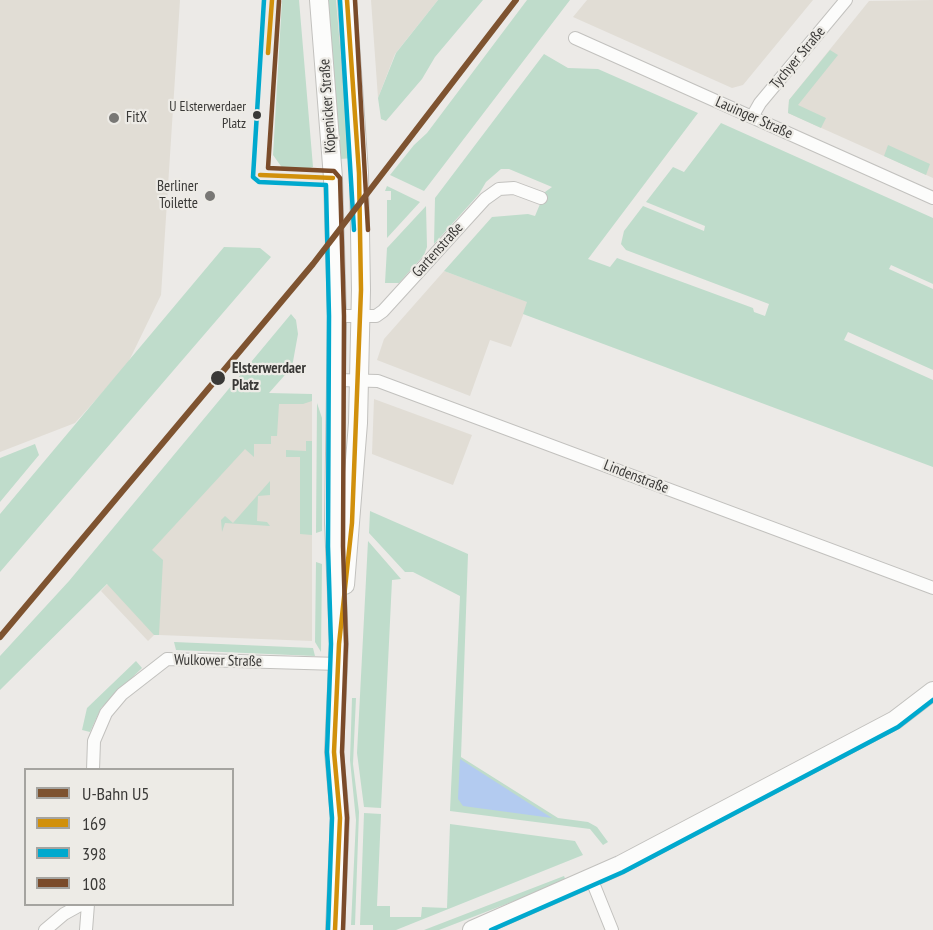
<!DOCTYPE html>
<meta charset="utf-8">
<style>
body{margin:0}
#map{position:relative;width:933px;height:930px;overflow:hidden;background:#eceae7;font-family:"PT Sans Narrow",sans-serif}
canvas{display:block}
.legend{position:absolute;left:24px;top:768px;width:210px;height:138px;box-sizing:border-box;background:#edebe6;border:2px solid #a5a4a0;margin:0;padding:8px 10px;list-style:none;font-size:18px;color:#3a3937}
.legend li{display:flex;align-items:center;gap:12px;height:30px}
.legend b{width:30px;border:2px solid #a5a4a0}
</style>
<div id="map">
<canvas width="933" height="930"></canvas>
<ul class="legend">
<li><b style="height:8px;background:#7e5330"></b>U-Bahn U5</li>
<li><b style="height:8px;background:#d1900b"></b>169</li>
<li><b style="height:8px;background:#00a9ce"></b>398</li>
<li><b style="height:8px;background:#7a4b2a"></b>108</li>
</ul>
</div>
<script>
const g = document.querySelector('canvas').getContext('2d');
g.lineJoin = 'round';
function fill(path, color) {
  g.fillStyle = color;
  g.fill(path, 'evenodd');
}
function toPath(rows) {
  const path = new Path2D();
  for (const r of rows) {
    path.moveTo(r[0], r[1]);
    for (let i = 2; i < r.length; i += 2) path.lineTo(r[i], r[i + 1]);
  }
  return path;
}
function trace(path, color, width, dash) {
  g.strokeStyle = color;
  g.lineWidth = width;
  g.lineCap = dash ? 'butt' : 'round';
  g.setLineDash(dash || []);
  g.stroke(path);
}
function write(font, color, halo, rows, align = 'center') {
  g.font = font + ' "PT Sans Narrow",sans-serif';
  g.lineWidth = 4.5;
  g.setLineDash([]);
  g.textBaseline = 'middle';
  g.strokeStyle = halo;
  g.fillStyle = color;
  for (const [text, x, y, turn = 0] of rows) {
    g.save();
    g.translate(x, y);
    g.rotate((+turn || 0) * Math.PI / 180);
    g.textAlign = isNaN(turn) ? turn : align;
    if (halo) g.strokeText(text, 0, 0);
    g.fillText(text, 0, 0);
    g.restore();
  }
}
fill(toPath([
 [0,0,180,0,161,295,127,365,75,423,0,452],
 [371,0,438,0,395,54,378,98],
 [587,0,813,0,743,85,732,88,573,17],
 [933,0,933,178,788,113,789,100,869,1],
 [444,271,528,302,511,347,490,340,470,396,377,360,384,339],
 [286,394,312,394,312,641,159,635,154,635,148,641,101,591],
 [374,399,472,435,453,485,372,454]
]), '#e1ddd5');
fill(toPath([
 [282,0,299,0,313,167,304,170,283,169,273,155],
 [327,0,336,0,345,104,354,158,340,159],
 [438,0,483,0,435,57,422,79,386,121,381,119,378,98,396,53],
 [527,0,570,0,424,191,390,175,414,145,427,133],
 [830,50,838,55,798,105,826,118,821,128,788,113,789,100],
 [544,54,568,68,598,69,698,113,588,259,610,267,617,258,753,308,754,312,765,316,769,304,626,250,621,244,624,231,643,206,704,231,705,226,646,202,673,167,684,172,721,123,933,218,933,284,891,265,889,269,933,289,933,370,848,332,844,340,933,380,933,467,523,314,527,302,444,271,492,217,528,214,535,216,545,192,552,187,509,169,501,169,486,182,479,194,434,244,435,198],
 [888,145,930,164,926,175,884,156],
 [387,186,420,202,387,238,387,200,391,200,391,191,385,191],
 [426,206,427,247,424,255,399,283,385,283,387,248],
 [224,247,260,248,271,257,0,572,0,514],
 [291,314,296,320,298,334,292,367,269,393,312,394,312,401,303,404,279,404,277,436,271,436,271,444,254,444,254,457,245,449,152,550,163,560,159,635,154,635,107,584,0,690,0,656,69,581],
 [317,403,322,418,322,531,316,533],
 [306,441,312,441,312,535,300,534,300,457,286,457,286,450,306,451],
 [35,444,39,455,0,502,0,458],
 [270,481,270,495,258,496,257,521,267,522,270,526,225,523,222,532,221,520,225,516,233,523],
 [370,511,468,554,461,757,558,818,588,822,597,827,608,842,603,845,590,829,450,811,460,596,413,572,405,572,369,533],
 [368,541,401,579,392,580,381,808,364,807,357,753],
 [316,562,322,564,321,652,315,642],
 [174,642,313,648,315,656,176,650],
 [136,661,142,668,101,708,90,732,82,730,87,708],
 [352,698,356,698,353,764,359,812,355,925,351,925,356,820,350,760],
 [364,813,381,814,377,906,390,906,390,917,421,917,422,907,447,908,450,824,575,841,583,855,396,930,373,930,373,925,360,925],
 [564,876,566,881,439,930,424,930]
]), '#bfdccb');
fill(toPath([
 [460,759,552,818,463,806,458,799]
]), '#b3cbf0');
const street = toPath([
 [575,38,933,198],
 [752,117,760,103,846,0],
 [337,316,376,316,383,311,485,199,499,189,514,188,541,198],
 [337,380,378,381,933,588],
 [93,770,94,741,106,713,122,694,167,659,339,664],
 [591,878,612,930],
 [45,930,64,914,82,904],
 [86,930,88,904]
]);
const secondary = toPath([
 [319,0,333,178,337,316,334,523,339,644,334,752,340,818,335,930],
 [345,585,358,423,361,290,359,173,347,0],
 [472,930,620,865,895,720,933,691]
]);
trace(street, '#c2c1be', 14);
trace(secondary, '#c2c1be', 20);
trace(street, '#fcfcfb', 12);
trace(secondary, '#fcfcfb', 18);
trace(toPath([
 [268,53,272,0],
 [260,175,333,178],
 [335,930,340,818,334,752,339,644,352,523,361,290,359,173,347,0]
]), '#d1900b', 4.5);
trace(toPath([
 [264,0,253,177,259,182,326,185,329,316,328,546,331,644,327,752,332,818,328,930],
 [340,0,354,230],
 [491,930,623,872,898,727,933,700]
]), '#00a9ce', 4.5);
trace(toPath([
 [355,0,368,230],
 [279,1,268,168,334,171,340,178,344,316,343,546,346,644,342,752,347,818,343,930]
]), '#7a4b2a', 4.5);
trace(toPath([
 [0,637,313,264,516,0]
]), '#7e5330', 6);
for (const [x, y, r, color] of [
 [257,115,5,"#3a3937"],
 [114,118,6,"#787775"],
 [210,196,6,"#787775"],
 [218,378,8,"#3a3937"]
]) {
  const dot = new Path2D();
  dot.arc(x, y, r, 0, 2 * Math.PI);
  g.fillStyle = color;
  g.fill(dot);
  trace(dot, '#edebe6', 2);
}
write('14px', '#3a3937', '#edebe6', [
 ["U Elsterwerdaer",246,107],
 ["Platz",246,124]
], 'right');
write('15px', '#3a3937', '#edebe6', [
 ["Tychyer Straße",798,58,-50],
 ["Köpenicker Straße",328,106,-94],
 ["Lauinger Straße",754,118,24],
 ["Gartenstraße",438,250,-48],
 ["Lindenstraße",636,477,21],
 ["Wulkower Straße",218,661,1]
]);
write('15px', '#3a3937', '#edebe6', [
 ["FitX",126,118],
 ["Berliner",198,187,"right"],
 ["Toilette",198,204,"right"]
], 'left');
write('bold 15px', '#3a3937', '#edebe6', [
 ["Elsterwerdaer",232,369],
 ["Platz",232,386]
], 'left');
</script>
